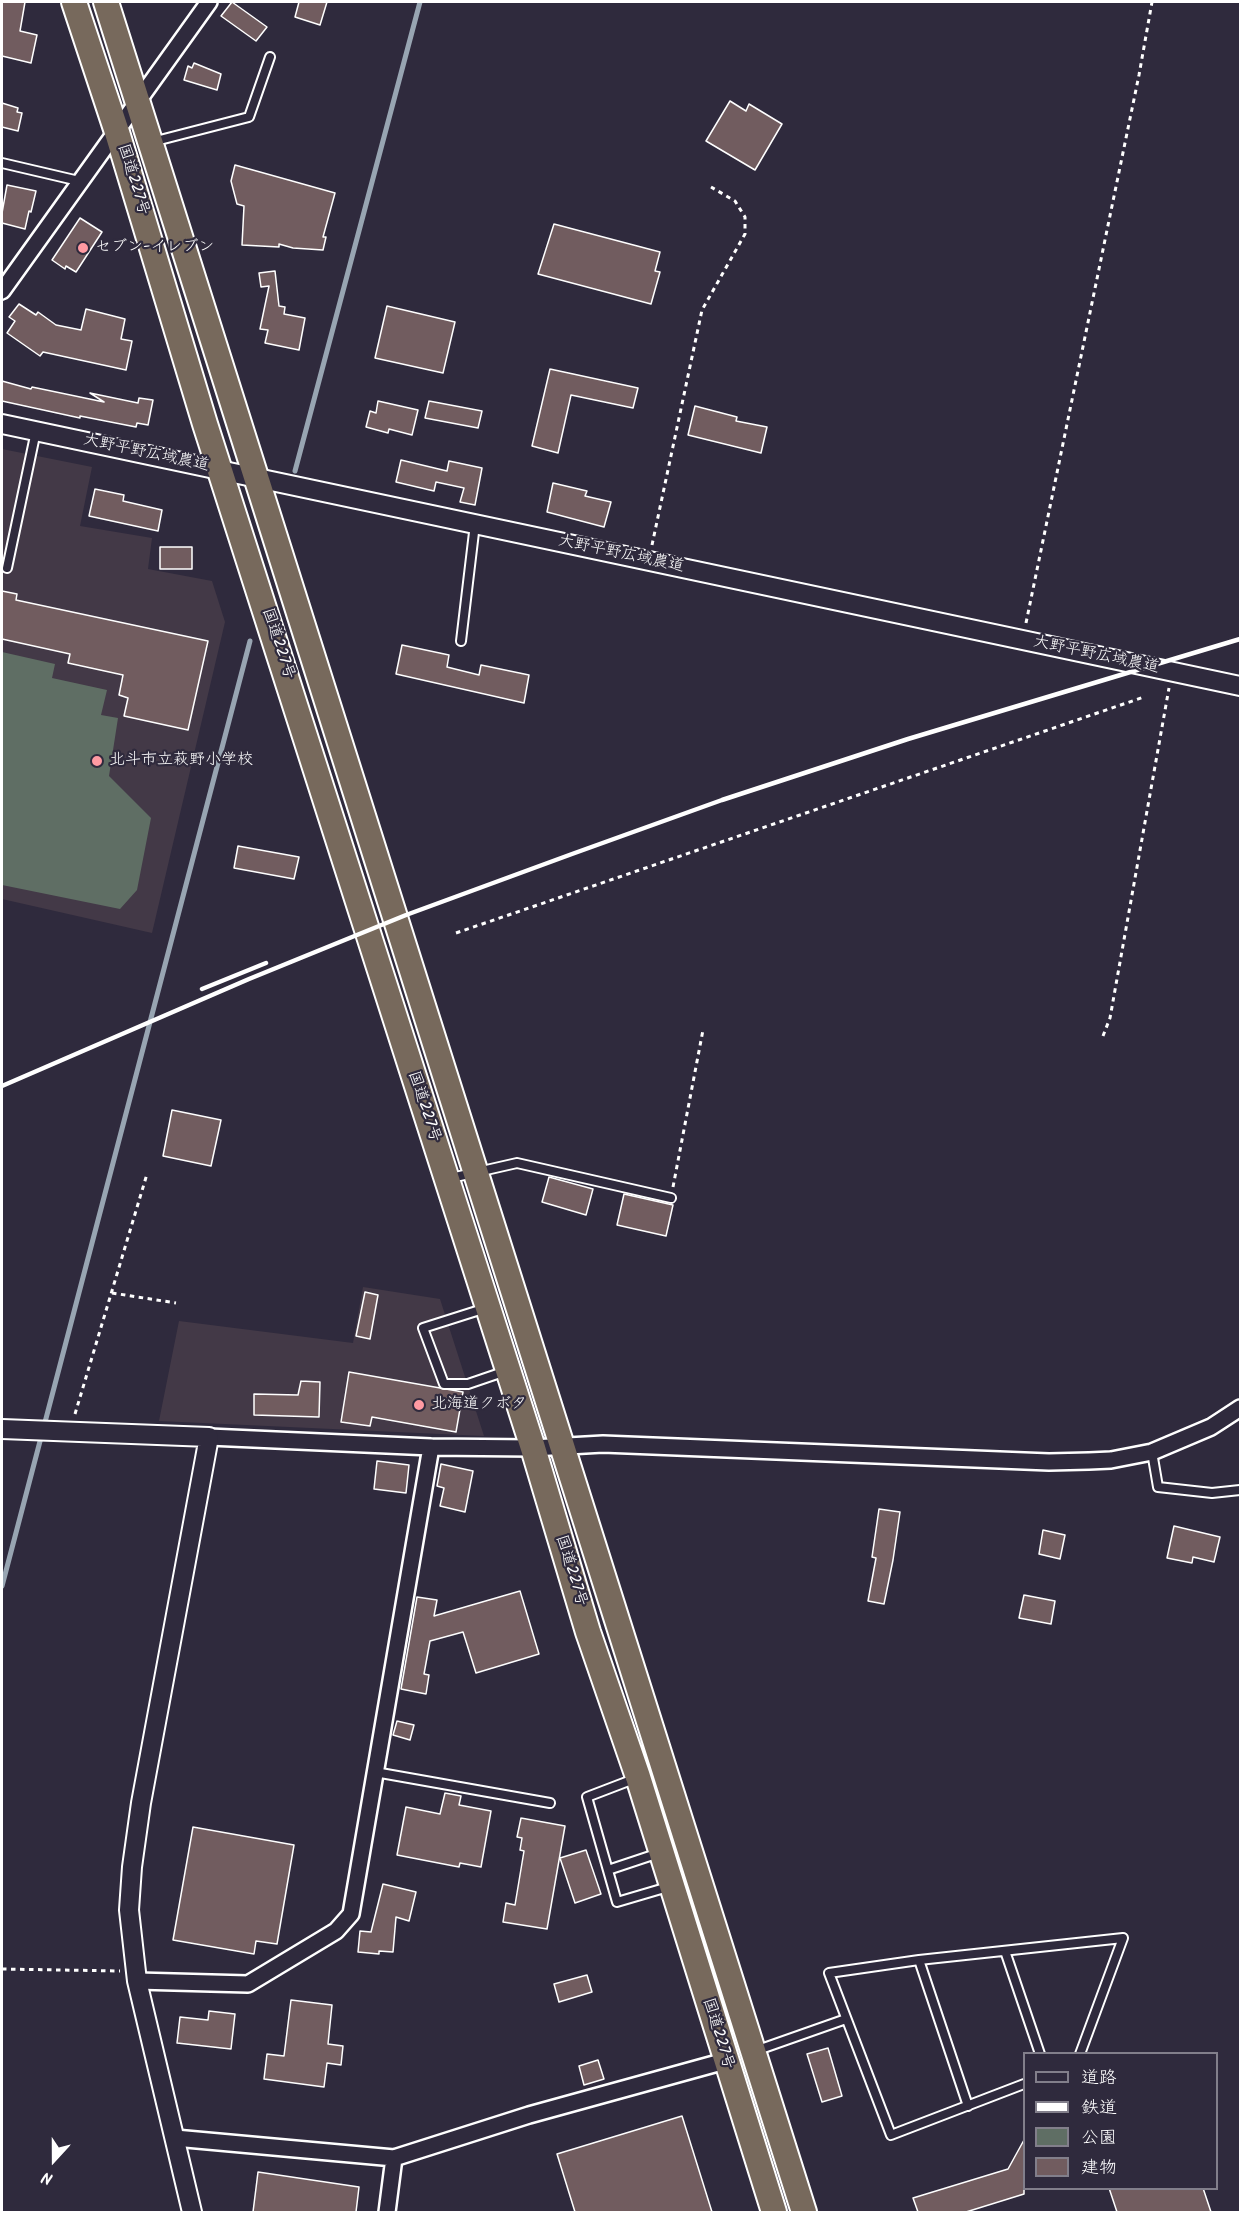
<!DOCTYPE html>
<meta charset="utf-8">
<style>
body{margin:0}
#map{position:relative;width:1242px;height:2214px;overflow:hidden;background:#2f2a3d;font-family:Kalam,"Klee One",sans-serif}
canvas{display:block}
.frame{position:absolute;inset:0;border:3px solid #fff;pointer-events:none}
.legend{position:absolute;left:1023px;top:2052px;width:195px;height:138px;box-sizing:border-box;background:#2f2a3d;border:2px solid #827f8b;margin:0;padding:8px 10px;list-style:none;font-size:18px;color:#fff}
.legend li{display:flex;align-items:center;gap:12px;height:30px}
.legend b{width:30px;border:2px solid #827f8b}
.north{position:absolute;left:24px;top:2130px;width:60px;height:60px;-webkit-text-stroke:4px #2f2a3d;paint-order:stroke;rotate:201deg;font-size:16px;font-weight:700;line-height:24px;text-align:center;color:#fff}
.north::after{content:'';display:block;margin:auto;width:21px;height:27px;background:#fff;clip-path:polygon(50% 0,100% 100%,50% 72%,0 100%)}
</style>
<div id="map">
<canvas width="1242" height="2214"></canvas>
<div class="frame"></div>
<ul class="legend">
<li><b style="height:8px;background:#2f2a3d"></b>道路</li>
<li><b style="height:8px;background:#fff"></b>鉄道</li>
<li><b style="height:16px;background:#5f6e64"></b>公園</li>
<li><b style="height:16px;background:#715c5f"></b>建物</li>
</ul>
<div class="north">N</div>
</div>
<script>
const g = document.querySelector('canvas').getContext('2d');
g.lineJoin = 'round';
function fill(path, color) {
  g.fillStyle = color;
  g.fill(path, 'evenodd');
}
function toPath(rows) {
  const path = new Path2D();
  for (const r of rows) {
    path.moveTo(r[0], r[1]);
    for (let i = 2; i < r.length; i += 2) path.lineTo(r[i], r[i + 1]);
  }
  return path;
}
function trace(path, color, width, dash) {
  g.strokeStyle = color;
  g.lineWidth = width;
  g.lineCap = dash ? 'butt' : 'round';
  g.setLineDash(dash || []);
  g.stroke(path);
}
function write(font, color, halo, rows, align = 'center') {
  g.font = font + ' Kalam,"Klee One",sans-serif';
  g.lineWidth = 4.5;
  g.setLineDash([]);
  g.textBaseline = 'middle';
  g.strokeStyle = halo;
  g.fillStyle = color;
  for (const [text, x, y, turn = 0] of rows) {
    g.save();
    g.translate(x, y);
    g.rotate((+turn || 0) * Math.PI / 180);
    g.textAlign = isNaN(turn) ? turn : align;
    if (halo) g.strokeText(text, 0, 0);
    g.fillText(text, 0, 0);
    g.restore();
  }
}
fill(toPath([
 [2,449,92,467,80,526,152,538,148,569,212,581,225,622,152,933,2,899],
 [363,1287,440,1299,484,1436,159,1421,179,1321,353,1343]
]), '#433947');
fill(toPath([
 [2,652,55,664,52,678,107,690,101,715,118,718,109,776,151,818,137,890,120,909,2,885]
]), '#5f6e64');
trace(toPath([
 [295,471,420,2],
 [2,1586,250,641]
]), '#98a5b2', 5);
const building = toPath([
 [2,2,25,2,20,31,37,35,31,63,2,56,2,2],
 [232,2,267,27,256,41,221,16,232,2],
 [299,2,327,2,320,25,295,17,299,2],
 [194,63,221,74,217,90,184,80,188,66,192,68,194,63],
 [730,101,746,111,749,104,782,124,755,170,706,141,730,101],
 [2,103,18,108,17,112,22,113,18,131,2,127,2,103],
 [235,165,335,193,323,237,326,237,323,250,293,248,279,244,279,247,242,245,244,206,237,204,231,181,235,165],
 [7,185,36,191,31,212,29,211,25,229,2,223,2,213,7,185],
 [80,218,102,232,76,272,66,266,65,269,52,260,80,218],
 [554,224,660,252,655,271,660,272,651,304,538,274,554,224],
 [275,271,279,306,285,307,284,314,305,318,299,350,265,343,268,330,260,329,269,286,261,287,259,273,275,271],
 [19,304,36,315,38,312,56,325,81,330,86,309,125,319,121,339,132,341,126,370,43,352,40,356,7,333,15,321,9,317,19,304],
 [387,306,455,322,443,373,375,358,387,306],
 [550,369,638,388,633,408,571,395,558,453,532,446,550,369],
 [2,381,31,389,32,387,104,402,90,393,138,403,139,398,153,400,148,425,137,423,136,427,80,416,80,418,2,401,2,381],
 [378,401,418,410,412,435,389,429,388,433,366,427,370,411,376,413,378,401],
 [429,401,482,411,478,428,425,418,429,401],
 [695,406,737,417,736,421,767,427,761,453,688,435,695,406],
 [401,460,447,471,449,461,482,468,475,505,460,502,464,488,436,482,434,491,396,482,401,460],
 [553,483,587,491,585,496,611,502,604,527,547,512,553,483],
 [95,489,124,495,123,501,162,510,158,531,89,516,95,489],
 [160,547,192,547,192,569,160,569,160,547],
 [2,591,17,594,16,600,208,641,188,730,124,716,128,698,119,695,123,675,68,663,70,654,2,639,2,591],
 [402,645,449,655,447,667,479,675,481,665,529,675,524,703,396,674,402,645],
 [238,846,299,857,294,879,234,868,238,846],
 [172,1110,221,1120,211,1166,163,1156,172,1110],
 [549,1177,593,1189,586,1215,542,1202,549,1177],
 [624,1194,673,1205,666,1236,617,1225,624,1194],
 [365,1292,378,1295,370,1339,356,1336,365,1292],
 [349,1372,463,1392,456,1432,372,1417,370,1426,341,1422,349,1372],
 [301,1381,320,1382,319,1417,254,1415,254,1394,298,1395,301,1381],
 [377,1461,409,1465,406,1493,374,1489,377,1461],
 [441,1464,473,1471,465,1512,440,1506,444,1488,437,1486,441,1464],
 [879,1509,900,1512,893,1560,884,1604,868,1601,876,1558,872,1557,879,1509],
 [1174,1526,1220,1537,1214,1562,1193,1557,1192,1563,1167,1558,1174,1526],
 [1043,1530,1065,1535,1060,1559,1039,1554,1043,1530],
 [520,1591,539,1654,476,1673,463,1632,430,1641,424,1674,429,1675,426,1694,401,1689,417,1597,437,1600,434,1616,520,1591],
 [1024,1595,1055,1601,1051,1624,1019,1618,1024,1595],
 [397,1721,414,1725,410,1740,393,1735,397,1721],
 [445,1793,461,1796,459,1805,491,1811,481,1867,460,1863,459,1867,397,1855,406,1807,440,1814,445,1793],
 [521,1818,565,1826,547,1929,503,1922,506,1903,515,1905,524,1851,520,1850,522,1838,517,1837,521,1818],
 [193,1827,294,1845,277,1944,256,1941,254,1954,173,1940,193,1827],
 [586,1850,601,1894,575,1903,560,1858,586,1850],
 [383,1884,416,1892,409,1921,396,1917,393,1952,379,1951,379,1954,358,1952,360,1931,371,1932,383,1884],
 [587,1975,592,1992,559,2002,554,1984,587,1975],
 [291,2000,332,2005,328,2044,343,2046,341,2065,327,2063,324,2087,264,2079,267,2054,284,2056,291,2000],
 [209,2011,235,2014,231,2049,177,2043,180,2017,208,2020,209,2011],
 [828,2048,842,2096,822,2102,807,2054,828,2048],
 [598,2060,604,2079,584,2085,579,2066,598,2060],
 [682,2116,712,2212,575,2212,557,2154,682,2116],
 [1024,2140,1024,2194,966,2212,918,2212,913,2198,1008,2169,1024,2140],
 [258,2172,359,2187,356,2212,253,2212,258,2172],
 [1109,2188,1203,2188,1211,2212,1117,2212,1109,2188]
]);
fill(building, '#715c5f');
trace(building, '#fff', 1.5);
const service = toPath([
 [152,142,249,117,270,57],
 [2,163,79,181],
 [7,568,36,431],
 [461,641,475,524],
 [451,1178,517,1163,671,1198],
 [486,1308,423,1328,444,1384,468,1384,506,1371],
 [1152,1452,1158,1487,1212,1493,1240,1490],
 [375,1772,550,1803],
 [634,1779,587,1797,617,1902,668,1887],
 [608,1870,659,1853],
 [1005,1951,1040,2054],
 [919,1960,968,2106],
 [755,2051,846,2019],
 [1024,2084,891,2135,829,1973,919,1960,1123,1938,1080,2054]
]);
const minor = toPath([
 [2,291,209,2],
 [209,1437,431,1447,533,1448,603,1444,1049,1462,1089,1461,1111,1460,1152,1452,1211,1427,1240,1408],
 [137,1981,248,1984,336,1931,351,1914,431,1447],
 [175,2138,394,2158,529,2115,725,2061],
 [387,2212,394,2158]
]);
const tertiary = toPath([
 [2,424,1240,686],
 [2,1429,209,1437,141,1803,132,1867,129,1910,137,1981,192,2212]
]);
const trunk = toPath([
 [74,2,116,129,205,424,533,1448,588,1632,638,1777,774,2212],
 [106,2,804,2212]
]);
trace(service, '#fff', 12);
trace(minor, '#fff', 20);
trace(tertiary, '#fff', 22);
trace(trunk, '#fff', 28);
trace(toPath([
 [652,545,702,310,745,234,745,217,735,201,711,187],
 [1026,623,1139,75,1152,2],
 [456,933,1144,697],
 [1103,1036,1110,1018,1169,688],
 [673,1187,703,1030],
 [112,1293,176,1303],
 [75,1414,147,1174],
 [2,1969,120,1971]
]), '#fff', 3, [4.5, 4.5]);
trace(service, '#2f2a3d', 8);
trace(minor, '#2f2a3d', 15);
trace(tertiary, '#2f2a3d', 18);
trace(trunk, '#77695c', 24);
trace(toPath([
 [202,989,266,963],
 [2,1086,249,979,406,915,572,854,722,800,908,739,1240,639]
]), '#fff', 4.5);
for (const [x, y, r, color] of [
 [83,248,6,"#ff9aa2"],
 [97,761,6,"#ff9aa2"],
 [419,1405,6,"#ff9aa2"]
]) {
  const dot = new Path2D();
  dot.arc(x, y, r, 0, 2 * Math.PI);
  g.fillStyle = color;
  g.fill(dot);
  trace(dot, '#2f2a3d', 2);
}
write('16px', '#fff', '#2f2a3d', [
 ["国道227号",132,180,73],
 ["大野平野広域農道",146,454,12],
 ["大野平野広域農道",621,555,12],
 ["国道227号",277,644,72],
 ["大野平野広域農道",1096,656,12],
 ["国道227号",423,1107,72],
 ["国道227号",570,1571,73],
 ["国道227号",717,2034,73]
]);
write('16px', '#fff', '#2f2a3d', [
 ["セブン-イレブン",95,248],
 ["北斗市立萩野小学校",109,761],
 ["北海道クボタ",431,1405]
], 'left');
</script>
